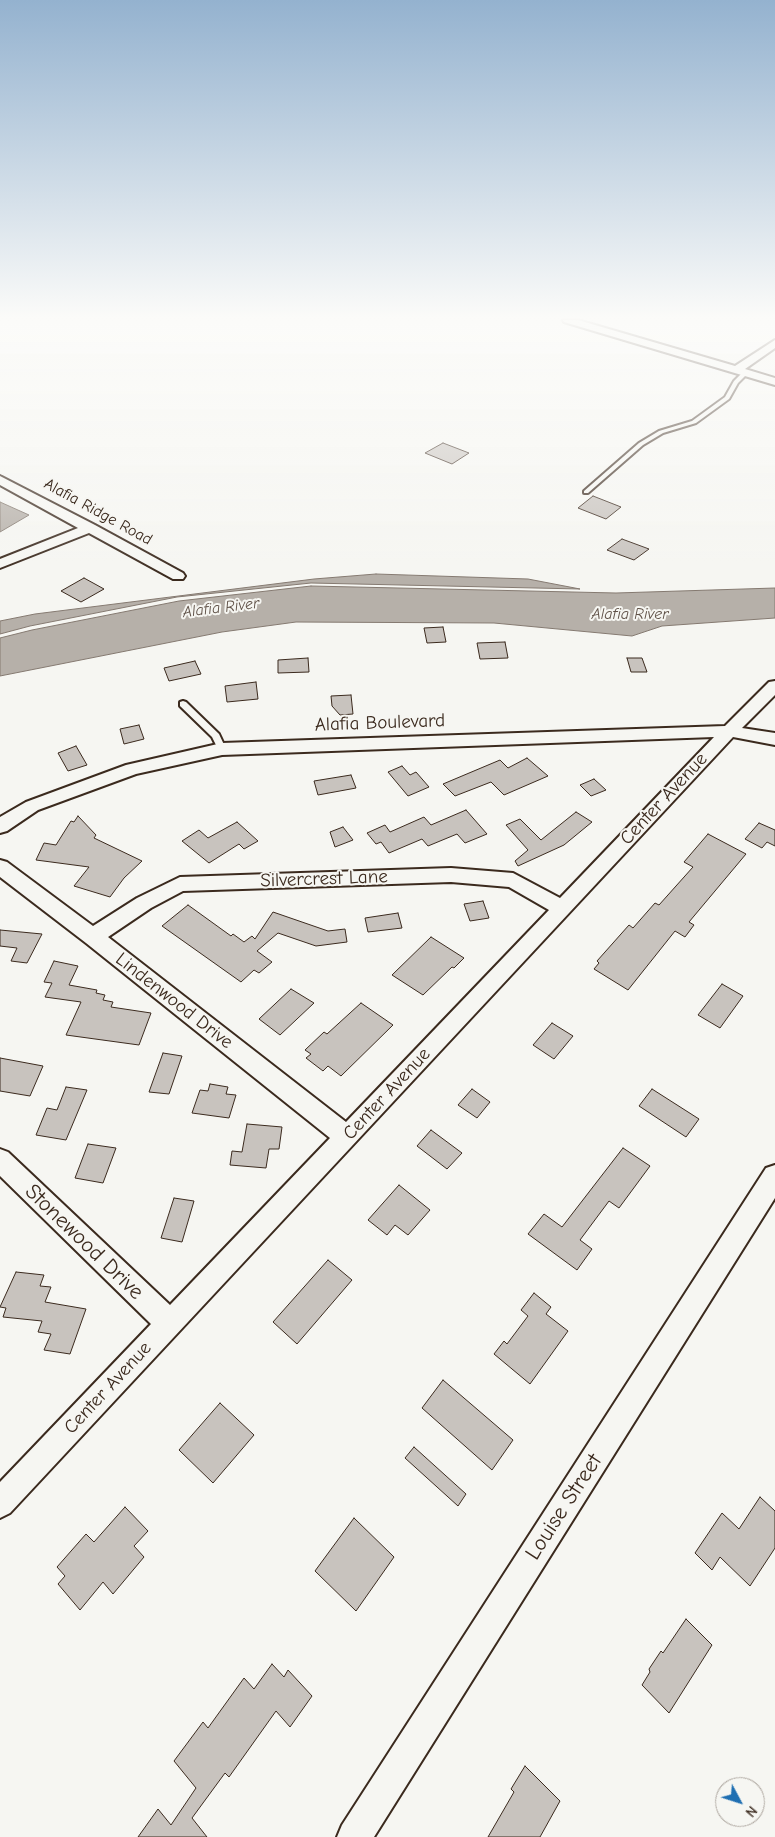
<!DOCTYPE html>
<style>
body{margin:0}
#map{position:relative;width:775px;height:1837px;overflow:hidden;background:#f6f6f2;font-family:"Comic Neue",sans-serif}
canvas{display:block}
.north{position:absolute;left:715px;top:1777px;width:50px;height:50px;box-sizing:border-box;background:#f6f6f2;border:1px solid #aba49d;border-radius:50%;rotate:130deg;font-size:14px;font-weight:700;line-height:20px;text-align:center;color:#3b2a1e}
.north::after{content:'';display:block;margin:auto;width:18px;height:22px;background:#1f6fb2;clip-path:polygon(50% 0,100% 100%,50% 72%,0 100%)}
</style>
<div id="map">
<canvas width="775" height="1837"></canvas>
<div class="north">N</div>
</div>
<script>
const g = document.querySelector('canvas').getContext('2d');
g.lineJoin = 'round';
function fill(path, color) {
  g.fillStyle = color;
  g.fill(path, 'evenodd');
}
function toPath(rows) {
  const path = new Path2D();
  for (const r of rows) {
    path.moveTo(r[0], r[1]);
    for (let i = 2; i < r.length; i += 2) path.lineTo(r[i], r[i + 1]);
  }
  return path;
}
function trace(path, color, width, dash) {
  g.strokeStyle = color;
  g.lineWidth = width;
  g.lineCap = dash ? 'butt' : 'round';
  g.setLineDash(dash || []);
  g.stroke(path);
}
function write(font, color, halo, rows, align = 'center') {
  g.font = font + ' "Comic Neue",sans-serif';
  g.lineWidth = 4;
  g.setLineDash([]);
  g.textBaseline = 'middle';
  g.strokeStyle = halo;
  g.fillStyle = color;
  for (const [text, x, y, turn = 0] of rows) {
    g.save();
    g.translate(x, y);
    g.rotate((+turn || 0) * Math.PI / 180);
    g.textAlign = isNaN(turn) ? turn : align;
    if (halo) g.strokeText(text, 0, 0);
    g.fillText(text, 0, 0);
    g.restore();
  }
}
const water = toPath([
 [0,502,29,515,0,532,0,502],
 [376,574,528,579,580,589,311,583,177,597,30,626,0,634,0,621,35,614,314,579,376,574],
 [311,586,616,593,775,588,775,618,662,626,632,636,494,623,296,622,222,632,0,676,0,638,32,630,179,601,311,586]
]);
fill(water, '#b6b0a9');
trace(water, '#857a71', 1);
const building = toPath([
 [443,443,469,453,452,464,425,453,443,443],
 [593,496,621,507,606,519,578,508,593,496],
 [622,539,649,549,634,560,607,550,622,539],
 [84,578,104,589,81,602,61,591,84,578],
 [443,627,446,642,427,643,424,628,443,627],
 [505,642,508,658,480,659,477,643,505,642],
 [308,658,309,672,278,673,278,660,308,658],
 [627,658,642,658,647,672,631,672,627,658],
 [195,661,201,674,169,681,164,668,195,661],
 [256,682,258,699,227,702,225,686,256,682],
 [351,695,353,714,340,715,332,706,331,696,351,695],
 [139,725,144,739,124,744,120,729,139,725],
 [76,746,87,765,68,771,58,753,76,746],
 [527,758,548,776,504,795,491,782,455,796,443,784,500,760,508,768,527,758],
 [402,766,410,775,416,772,429,787,408,796,388,772,402,766],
 [351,775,356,788,318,795,314,781,351,775],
 [594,779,606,790,591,796,580,785,594,779],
 [466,810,487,834,465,843,457,834,428,846,422,839,389,853,381,842,376,844,367,833,385,825,390,832,424,817,431,825,466,810],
 [576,812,592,822,564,845,518,866,515,861,528,850,506,825,520,819,541,840,576,812],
 [78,816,96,835,94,838,142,861,124,878,110,897,74,886,89,867,36,860,44,843,56,845,71,821,74,822,78,816],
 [237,822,258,841,244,849,239,844,209,863,182,841,199,830,208,838,237,822],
 [759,823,775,830,775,846,767,842,762,848,745,839,759,823],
 [343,827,353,840,335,847,330,832,343,827],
 [708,834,746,854,689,922,694,925,685,937,675,931,628,990,594,969,599,963,597,961,629,925,633,928,655,903,659,905,693,867,684,862,708,834],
 [483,901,489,918,470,921,464,904,483,901],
 [188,905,231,936,233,934,244,942,252,936,255,939,273,912,328,931,345,929,347,942,316,946,278,933,257,951,272,962,259,973,254,970,241,982,162,926,188,905],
 [398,913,402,928,368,932,365,918,398,913],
 [0,930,42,934,27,963,11,961,17,948,0,946,0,930],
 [431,937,464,958,454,968,452,967,423,995,392,975,431,937],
 [54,961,78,966,69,985,97,990,96,993,105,995,103,1000,113,1002,111,1007,151,1013,139,1045,66,1035,81,1002,45,997,52,983,44,982,54,961],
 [722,984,743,996,720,1028,698,1015,722,984],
 [291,989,314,1003,280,1035,259,1019,291,989],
 [361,1003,393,1025,341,1076,328,1066,323,1071,306,1058,311,1054,305,1050,324,1032,327,1034,361,1003],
 [552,1023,573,1036,554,1059,533,1045,552,1023],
 [163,1053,182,1056,169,1094,149,1092,163,1053],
 [0,1058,43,1066,30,1096,0,1091,0,1058],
 [210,1084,228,1087,226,1094,236,1095,229,1118,192,1113,200,1090,208,1091,210,1084],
 [66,1087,87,1090,66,1140,36,1135,47,1108,57,1110,66,1087],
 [472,1089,490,1102,477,1118,458,1105,472,1089],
 [652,1089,699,1119,686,1137,639,1106,652,1089],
 [247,1124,282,1127,279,1149,269,1149,266,1168,230,1165,232,1151,242,1152,247,1124],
 [431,1130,462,1153,447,1169,417,1146,431,1130],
 [88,1144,116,1148,103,1183,75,1178,88,1144],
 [623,1148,650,1166,619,1208,609,1201,580,1240,592,1249,577,1270,528,1234,544,1214,562,1227,623,1148],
 [399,1185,430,1210,408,1235,395,1225,387,1235,368,1220,399,1185],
 [174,1198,194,1201,182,1242,161,1238,174,1198],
 [328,1260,352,1280,297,1344,273,1322,328,1260],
 [16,1272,44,1275,40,1286,51,1287,45,1302,86,1309,70,1354,44,1350,51,1334,38,1332,42,1321,3,1317,6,1308,0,1307,16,1272],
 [534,1293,551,1307,546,1314,568,1331,530,1384,494,1354,504,1341,507,1344,528,1316,521,1310,534,1293],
 [443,1380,513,1440,492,1470,422,1408,443,1380],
 [220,1403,254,1435,213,1483,179,1450,220,1403],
 [414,1447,466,1494,458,1506,405,1458,414,1447],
 [760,1497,775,1511,775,1548,750,1586,720,1557,712,1570,695,1553,722,1513,739,1529,760,1497],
 [125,1507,148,1531,134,1546,144,1557,113,1594,103,1582,80,1610,58,1584,65,1576,57,1567,86,1534,94,1542,125,1507],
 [354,1518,394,1557,356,1611,315,1571,354,1518],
 [686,1619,712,1645,669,1713,642,1685,650,1672,649,1669,661,1651,663,1653,686,1619],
 [272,1664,284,1677,288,1670,312,1696,290,1727,276,1711,229,1777,225,1773,192,1818,207,1837,138,1837,158,1809,171,1825,196,1788,174,1761,203,1722,208,1728,244,1678,254,1689,272,1664],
 [525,1766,560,1801,540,1837,488,1837,514,1792,511,1789,525,1766]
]);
fill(building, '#c8c3be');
trace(building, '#3b2a1e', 1);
const lane = toPath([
 [743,372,748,373,738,383,729,399,696,423,663,433,643,445,588,493,584,493,584,491,639,443,659,431,692,421,725,397,734,381,743,372],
 [183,701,186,702,219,734,226,749,225,751,219,751,212,737,180,706,180,702,183,701]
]);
const street = toPath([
 [563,320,578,320,735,366,775,340,775,348,745,369,775,378,775,385,564,322,563,320],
 [0,476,95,525,183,573,185,576,183,579,173,579,89,533,0,568,0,559,78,528,0,485,0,476],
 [775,681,775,695,742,728,775,733,775,745,733,737,10,1513,0,1518,0,1482,151,1324,0,1176,0,1149,8,1152,170,1305,330,1138,86,943,0,877,0,860,7,862,93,926,137,898,180,877,451,868,513,873,560,898,714,737,222,755,136,774,38,810,7,831,0,833,0,817,26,802,126,765,222,743,725,726,769,682,775,681],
 [451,882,509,887,549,910,346,1122,108,937,151,908,183,891,451,882],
 [775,1165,775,1198,374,1837,337,1837,342,1825,766,1168,775,1165]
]);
trace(lane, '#3b2a1e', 4);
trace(street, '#3b2a1e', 4);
fill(lane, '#f6f6f2');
fill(street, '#f6f6f2');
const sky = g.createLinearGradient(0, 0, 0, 577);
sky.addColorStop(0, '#94b2cf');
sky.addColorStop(0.55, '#fbfbf9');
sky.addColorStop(1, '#fbfbf900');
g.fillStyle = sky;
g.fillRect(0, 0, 775, 577);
write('16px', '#3b2a1e', '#f6f6f2', [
 ["Alafia Ridge Road",98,512,29]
]);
write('italic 16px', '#605248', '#f6f6f2', [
 ["Alafia River",221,608,-7],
 ["Alafia River",630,614]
]);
write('19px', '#3b2a1e', '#f6f6f2', [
 ["Alafia Boulevard",380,723,-2],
 ["Center Avenue",664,799,-47],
 ["Silvercrest Lane",324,879,-2],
 ["Lindenwood Drive",174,1001,38],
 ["Center Avenue",387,1094,-47],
 ["Center Avenue",108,1388,-47]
]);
write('22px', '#3b2a1e', '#f6f6f2', [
 ["Stonewood Drive",84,1242,44],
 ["Louise Street",564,1507,-57]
]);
</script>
